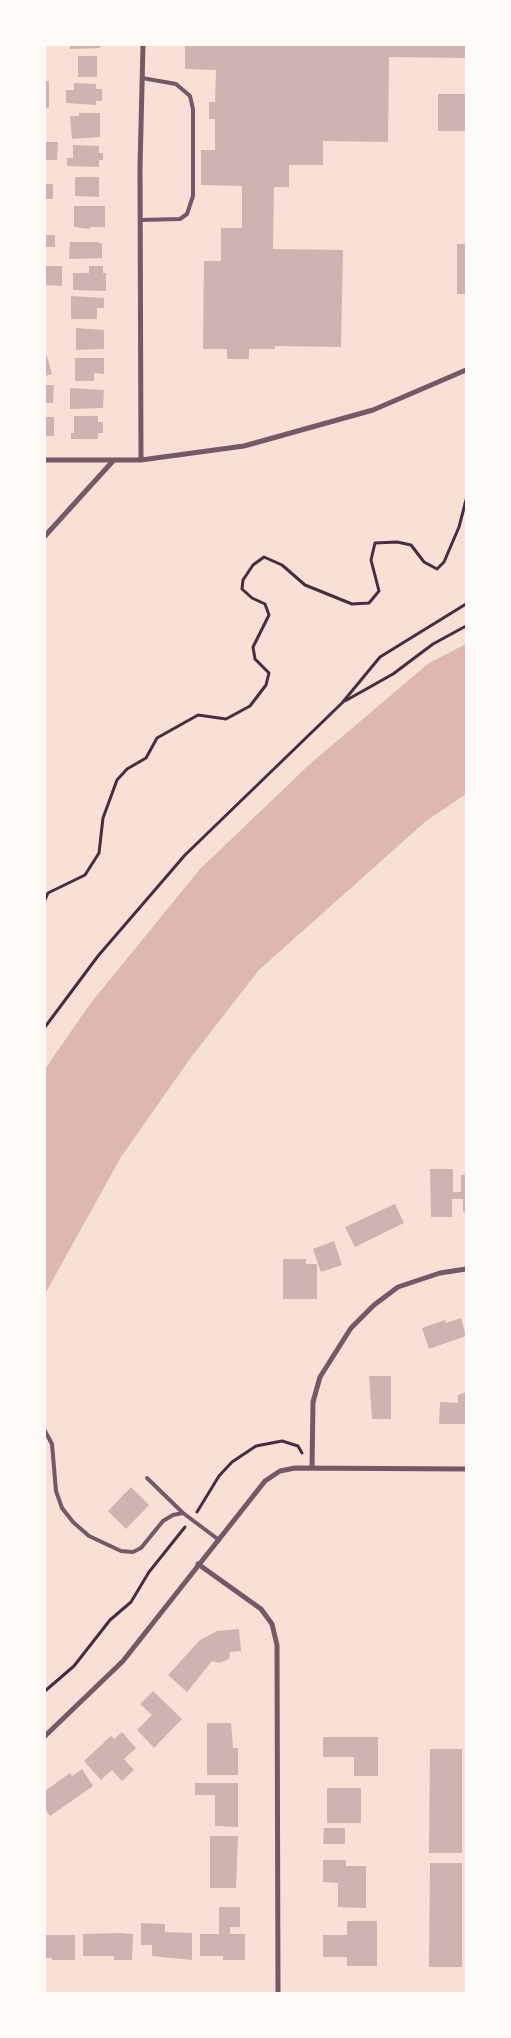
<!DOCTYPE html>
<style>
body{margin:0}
#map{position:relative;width:511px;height:2038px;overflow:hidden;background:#f7e1d7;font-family:"Golos Text",sans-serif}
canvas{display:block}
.frame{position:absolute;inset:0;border:46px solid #fffaf5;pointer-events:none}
</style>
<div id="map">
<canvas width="511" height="2038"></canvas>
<div class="frame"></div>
</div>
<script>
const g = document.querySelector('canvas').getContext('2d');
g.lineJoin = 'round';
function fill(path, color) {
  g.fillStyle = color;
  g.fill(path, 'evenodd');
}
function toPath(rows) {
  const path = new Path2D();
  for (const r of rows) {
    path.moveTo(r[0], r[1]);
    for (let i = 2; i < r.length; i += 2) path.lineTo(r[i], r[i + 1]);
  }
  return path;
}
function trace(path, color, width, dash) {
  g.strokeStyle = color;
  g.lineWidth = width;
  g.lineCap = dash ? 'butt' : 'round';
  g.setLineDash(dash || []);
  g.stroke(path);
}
fill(toPath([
 [466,644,466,794,426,821,259,970,189,1060,121,1157,45,1294,45,1069,90,1004,200,869,311,763,429,663]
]), '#dcb8b0');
fill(toPath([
 [70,45,100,45,100,48,70,49],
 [185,45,466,45,466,58,389,57,388,142,323,141,323,165,289,165,289,187,274,187,273,249,343,250,341,347,275,346,275,349,249,349,249,359,227,359,227,349,203,349,204,261,221,261,221,228,242,228,242,186,201,185,201,150,215,150,215,119,209,119,209,102,215,102,216,70,185,69],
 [78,56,97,56,97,77,78,77],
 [45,81,49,81,49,108,45,108],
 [74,83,96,84,96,89,102,89,102,101,96,101,96,105,66,103,66,90,74,90],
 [438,94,466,94,466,131,438,131],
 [79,113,100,113,100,137,72,139,70,116,79,116],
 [45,142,58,142,57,160,45,160],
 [73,145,99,146,99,153,103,153,103,160,99,160,99,167,67,166,67,158,73,158],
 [75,177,99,177,99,197,75,196],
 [45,184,53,184,53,199,45,199],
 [74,206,105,206,105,227,90,227,90,229,74,227],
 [45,235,55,235,55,247,45,247],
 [70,242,98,242,102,244,102,258,69,259],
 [457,244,466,244,466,294,457,294],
 [45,266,62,266,62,286,45,285],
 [89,266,103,266,103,273,106,273,106,291,73,290,73,273,89,273],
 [71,296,104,298,104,308,97,308,97,319,71,319],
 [76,328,104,330,104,349,76,350],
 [45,356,47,356,52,374,45,376],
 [75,358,104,358,104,374,94,373,94,381,75,381],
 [45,385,54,385,53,403,45,403],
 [70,388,104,390,103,408,70,409],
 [74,416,98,416,98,422,103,422,103,433,98,433,98,439,71,439,71,433,74,433],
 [45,417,54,417,54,436,45,436],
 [430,1169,453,1169,453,1192,461,1192,461,1175,466,1175,466,1212,463,1212,463,1199,452,1199,452,1217,431,1217],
 [395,1204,404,1223,355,1247,345,1227],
 [334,1241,342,1265,321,1272,313,1249],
 [283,1259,306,1259,306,1264,317,1264,317,1299,283,1299],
 [461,1318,466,1336,429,1349,422,1328,445,1320,446,1323],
 [369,1376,391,1376,391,1419,372,1419],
 [464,1393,466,1393,466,1424,439,1424,440,1402,458,1403,458,1395],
 [131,1487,149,1505,126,1529,108,1511],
 [239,1629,241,1651,230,1652,229,1659,219,1663,212,1661,187,1692,168,1675,200,1640,217,1631],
 [153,1691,182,1719,154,1748,137,1730,152,1715,140,1704],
 [207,1723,231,1723,233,1748,238,1748,238,1775,207,1775],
 [122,1732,136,1748,124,1759,134,1770,122,1781,112,1770,101,1780,84,1761,111,1736,114,1739],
 [323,1737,378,1737,378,1776,354,1776,354,1757,323,1757],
 [430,1749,462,1749,462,1853,429,1853],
 [82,1769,93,1786,50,1816,45,1809,45,1791,70,1773,72,1776],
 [195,1783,238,1783,238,1827,215,1826,215,1795,195,1795],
 [327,1788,361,1788,361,1823,327,1823],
 [324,1828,345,1828,345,1844,323,1844],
 [210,1836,238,1836,236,1888,210,1888],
 [323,1860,346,1860,346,1866,366,1866,366,1908,338,1907,338,1883,323,1882],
 [430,1863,462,1863,462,1967,429,1967],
 [219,1907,240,1907,240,1927,230,1927,230,1934,245,1934,245,1960,223,1960,223,1956,200,1956,200,1934,219,1934],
 [347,1921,377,1921,377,1966,347,1966,347,1957,323,1957,323,1935,347,1935],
 [141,1923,165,1924,165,1932,192,1933,192,1960,152,1956,152,1945,141,1945],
 [121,1933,133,1934,132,1960,114,1960,114,1956,83,1956,83,1934],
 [45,1935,75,1935,75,1960,52,1960,52,1958,45,1958]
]), '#ccb4b1');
trace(toPath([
 [345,701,393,674,433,644,466,626],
 [45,900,48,893,85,875,99,853,103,818,117,780,127,769,146,758,157,738,198,715,226,719,250,706,266,685,269,673,255,659,253,647,269,615,265,604,252,598,242,589,243,580,253,565,264,557,282,565,305,585,352,604,369,603,379,591,371,560,375,543,397,542,411,545,424,562,437,569,444,562,459,527,466,500],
 [45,1027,98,956,185,855,342,703,380,657,466,604],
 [197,1512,219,1476,232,1462,256,1446,282,1441,298,1446,302,1453],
 [45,1691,74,1666,110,1620,131,1602,149,1572,185,1527]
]), '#4a2c40', 3);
trace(toPath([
 [140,220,180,219,187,214,193,196,193,109,190,96,176,84,142,78],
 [45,1431,52,1444,56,1491,62,1508,73,1522,89,1536,121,1551,133,1552,141,1548,163,1521,173,1515,183,1513,219,1540],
 [147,1478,183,1513]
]), '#755966', 4);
trace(toPath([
 [45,460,141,460,244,446,373,410,466,370],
 [141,460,140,167,143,45],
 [45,536,113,461],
 [312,1468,313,1402,320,1377,351,1328,374,1305,398,1287,440,1273,466,1269],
 [198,1564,261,1609,272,1624,277,1645,278,1993],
 [45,1736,123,1661,265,1481,280,1471,295,1468,466,1469]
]), '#755966', 5);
</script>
